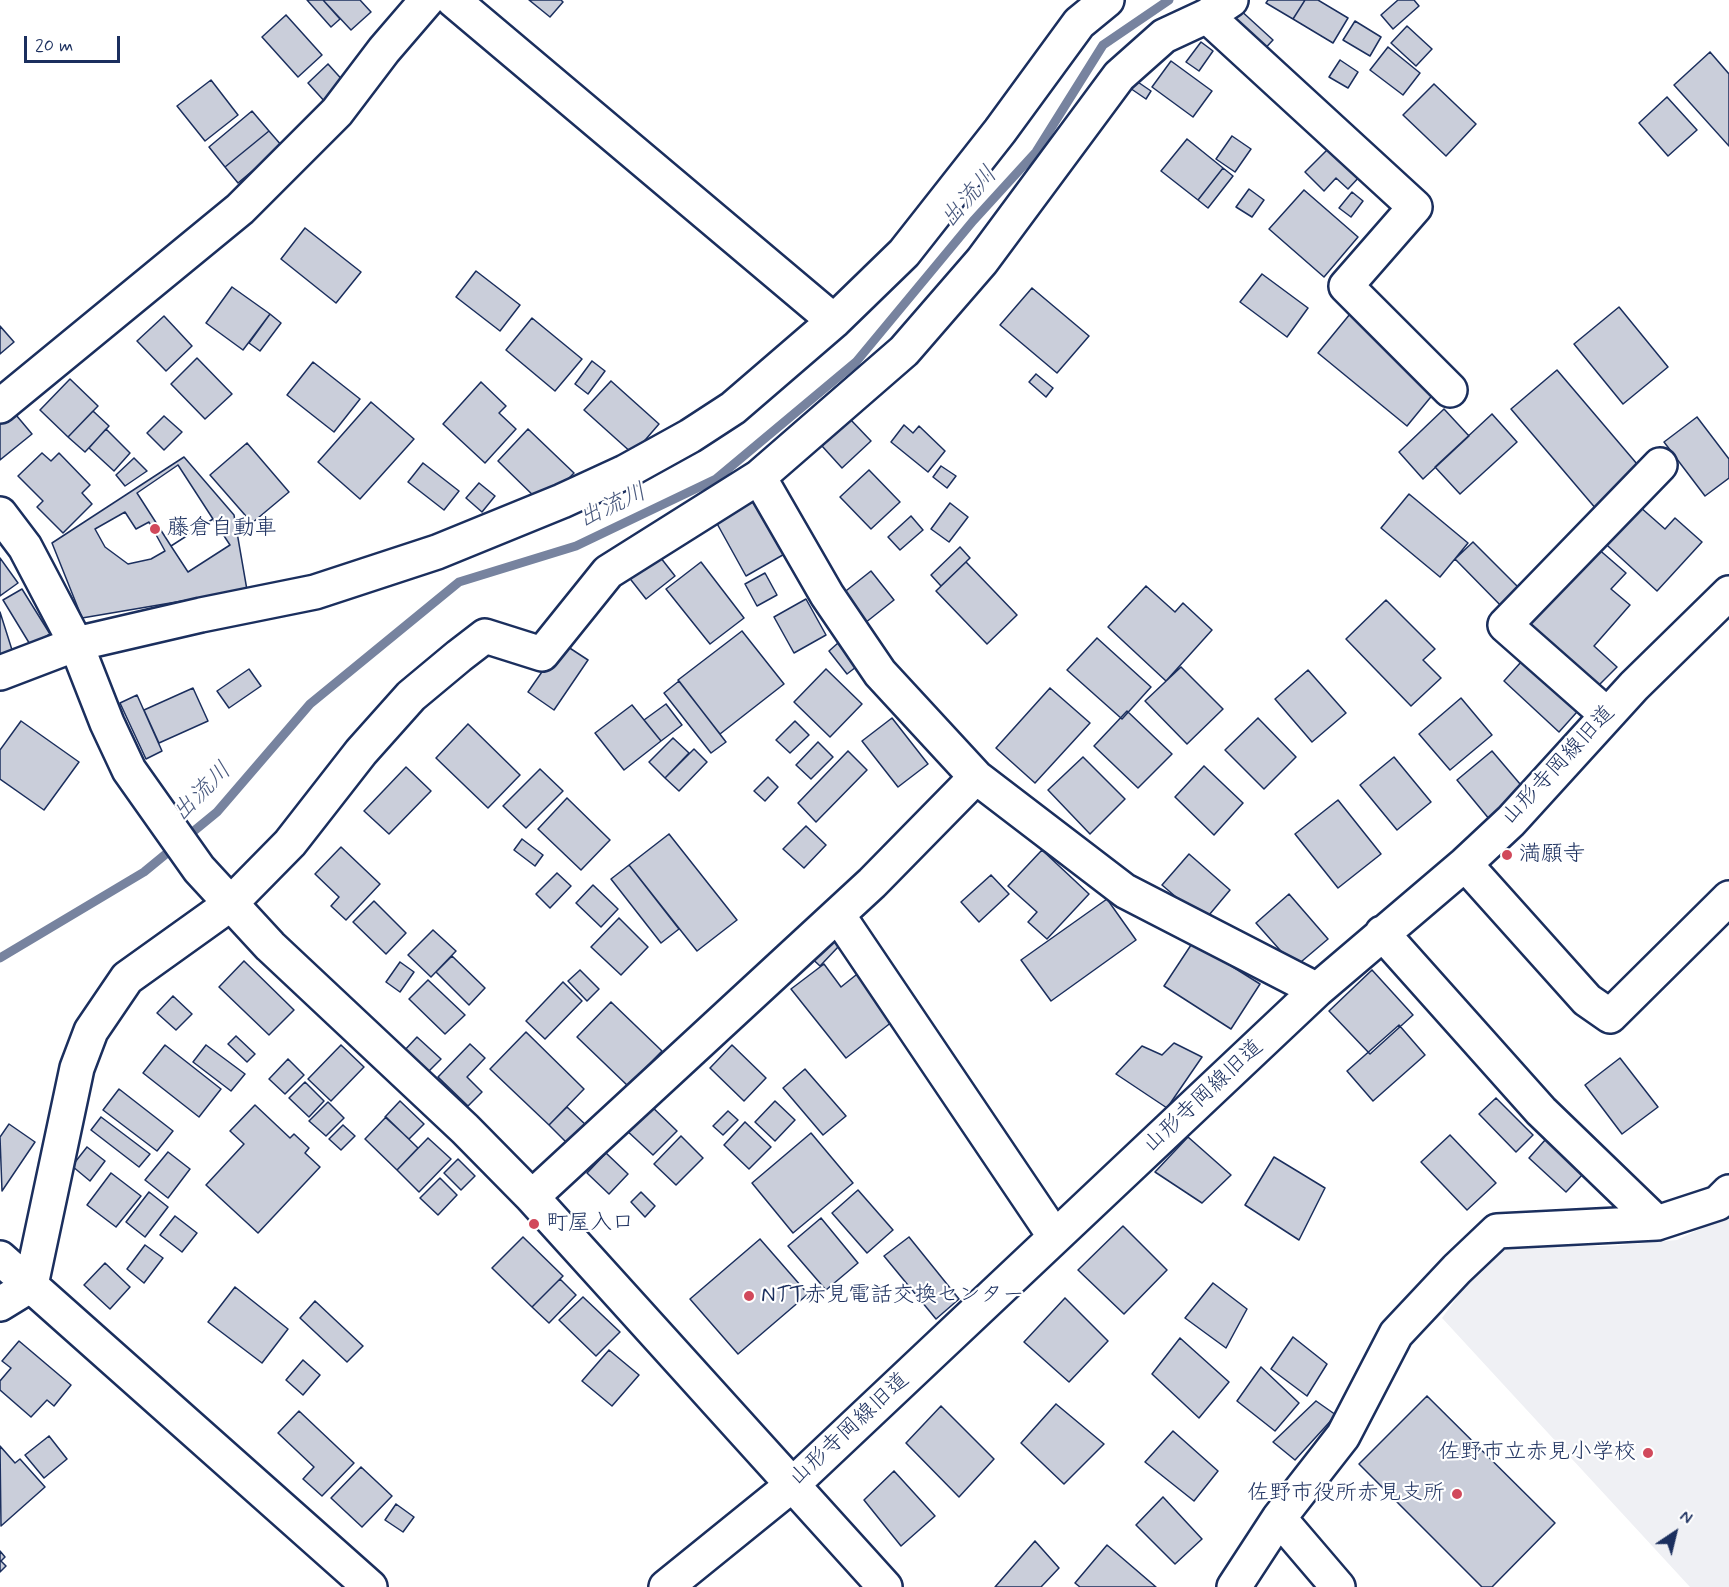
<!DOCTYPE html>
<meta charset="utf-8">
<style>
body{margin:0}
#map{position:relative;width:1729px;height:1587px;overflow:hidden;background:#fff;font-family:Mynerve,sans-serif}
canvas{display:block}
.north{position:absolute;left:1645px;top:1503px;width:60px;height:60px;-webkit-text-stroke:4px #fff;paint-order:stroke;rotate:35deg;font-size:16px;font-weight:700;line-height:24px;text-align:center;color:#1b2f5e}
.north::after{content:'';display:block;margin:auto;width:21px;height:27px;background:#1b2f5e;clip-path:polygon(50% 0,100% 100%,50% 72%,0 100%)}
.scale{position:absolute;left:24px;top:36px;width:96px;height:27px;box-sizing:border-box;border:3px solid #1b2f5e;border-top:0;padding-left:8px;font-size:18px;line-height:21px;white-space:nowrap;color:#1b2f5e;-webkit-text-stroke:4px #fff;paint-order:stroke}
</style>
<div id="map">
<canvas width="1729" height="1587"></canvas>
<div class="north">N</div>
<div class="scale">20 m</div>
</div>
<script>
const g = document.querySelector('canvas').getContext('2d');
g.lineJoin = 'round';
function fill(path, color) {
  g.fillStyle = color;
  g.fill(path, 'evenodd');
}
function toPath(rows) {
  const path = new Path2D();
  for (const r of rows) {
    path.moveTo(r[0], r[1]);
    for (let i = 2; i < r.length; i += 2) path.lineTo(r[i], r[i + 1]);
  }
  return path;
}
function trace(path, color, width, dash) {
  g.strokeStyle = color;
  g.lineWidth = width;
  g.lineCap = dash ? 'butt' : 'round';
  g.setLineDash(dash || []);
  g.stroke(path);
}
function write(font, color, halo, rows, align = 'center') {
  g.font = font + ' Mynerve,"Klee One",sans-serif';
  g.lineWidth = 4.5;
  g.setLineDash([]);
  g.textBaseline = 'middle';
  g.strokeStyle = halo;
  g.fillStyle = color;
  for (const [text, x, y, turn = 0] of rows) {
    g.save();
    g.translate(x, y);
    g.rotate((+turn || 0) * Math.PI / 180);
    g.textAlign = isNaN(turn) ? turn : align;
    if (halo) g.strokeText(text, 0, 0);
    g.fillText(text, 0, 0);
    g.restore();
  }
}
fill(toPath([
 [1729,1211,1729,1587,1690,1587,1442,1318,1474,1274,1504,1246,1611,1246,1677,1240,1720,1219]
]), '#eff0f4');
trace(toPath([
 [0,958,144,872,217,812,310,704,459,582,576,546,716,479,856,362,973,221,1036,152,1103,45,1169,0]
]), '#77839f', 9);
const building = toPath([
 [307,0,323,0,340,19,331,27,307,0],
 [323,0,360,0,371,12,351,30,323,0],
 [529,0,561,0,563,2,550,17,529,0],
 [1268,0,1305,0,1293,19,1266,3,1268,0],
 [1305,0,1318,0,1348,18,1333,43,1293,19,1305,0],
 [1398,0,1414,0,1419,6,1393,29,1381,15,1398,0],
 [1238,8,1273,40,1258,56,1223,24,1238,8],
 [286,15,322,55,298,77,262,37,286,15],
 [1355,21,1381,37,1370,56,1343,40,1355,21],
 [1407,26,1432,49,1416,66,1391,43,1407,26],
 [1201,42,1213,51,1199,71,1186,62,1201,42],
 [1388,47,1420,73,1403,95,1370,70,1388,47],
 [1710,52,1729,74,1729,146,1674,85,1710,52],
 [1340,60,1358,72,1348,88,1329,77,1340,60],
 [1171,61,1212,91,1193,117,1152,87,1171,61],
 [328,64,346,84,326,103,308,83,328,64],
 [1132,78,1151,91,1146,99,1127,86,1132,78],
 [211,80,238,115,205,141,177,106,211,80],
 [1434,84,1476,124,1446,156,1403,115,1434,84],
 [1667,97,1697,130,1668,156,1639,123,1667,97],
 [252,111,269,131,225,167,209,147,252,111],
 [269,131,282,146,238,183,225,167,269,131],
 [1232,136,1251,149,1235,172,1216,159,1232,136],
 [1187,139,1223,168,1198,200,1161,171,1187,139],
 [1331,146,1361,175,1348,189,1336,178,1324,191,1305,172,1331,146],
 [1223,168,1233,176,1208,208,1198,200,1223,168],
 [1249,189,1264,200,1252,217,1236,207,1249,189],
 [1304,190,1358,237,1324,277,1269,229,1304,190],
 [1352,192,1363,201,1351,217,1339,208,1352,192],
 [305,228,361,272,336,303,281,259,305,228],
 [476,271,520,305,500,331,456,297,476,271],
 [1262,274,1308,308,1287,337,1240,302,1262,274],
 [232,287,270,314,243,350,206,323,232,287],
 [1032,288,1089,336,1057,373,1000,325,1032,288],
 [1619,307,1668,367,1623,404,1574,344,1619,307],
 [270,314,281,323,260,351,249,343,270,314],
 [1350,314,1439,387,1407,426,1318,353,1350,314],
 [164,316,192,346,166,371,137,341,164,316],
 [532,318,582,359,555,391,506,350,532,318],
 [0,326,14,342,0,354,0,326],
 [197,358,232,394,205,419,171,384,197,358],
 [592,361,605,371,588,394,575,384,592,361],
 [313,362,360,399,334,432,287,395,313,362],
 [1557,370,1643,471,1597,510,1511,409,1557,370],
 [1036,374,1053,388,1046,397,1029,382,1036,374],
 [70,379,98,406,68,437,40,410,70,379],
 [611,381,659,424,633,454,584,410,611,381],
 [481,382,506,406,499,413,516,429,485,463,443,424,481,382],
 [371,402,414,439,360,499,318,462,371,402],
 [11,409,32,434,0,460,0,419,11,409],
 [1444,409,1469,436,1423,479,1399,452,1444,409],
 [93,411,109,426,85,452,68,437,93,411],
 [1492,414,1517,442,1460,494,1435,467,1492,414],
 [164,416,182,432,164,450,147,433,164,416],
 [1697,417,1729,459,1729,478,1705,496,1664,442,1697,417],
 [850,419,871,441,842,468,822,446,850,419],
 [904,425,913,433,919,426,945,451,928,472,891,442,904,425],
 [106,429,130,453,114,471,89,448,106,429],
 [528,429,574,473,543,505,498,461,528,429],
 [247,443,289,492,252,523,210,475,247,443],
 [42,453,51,461,59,453,90,485,82,493,92,504,63,533,37,507,43,501,18,476,42,453],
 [184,457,234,515,247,590,82,618,52,543,184,457],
 [134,458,147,471,125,486,116,475,134,458],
 [423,463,459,491,444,510,408,482,423,463],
 [178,465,213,519,171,546,137,493,178,465],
 [941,466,956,476,947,488,933,477,941,466],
 [869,470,900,502,871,529,840,497,869,470],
 [479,483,495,496,482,512,466,498,479,483],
 [1409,494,1468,543,1440,577,1381,528,1409,494],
 [758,497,788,552,746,576,715,520,758,497],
 [1631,499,1665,529,1675,518,1702,542,1657,591,1597,536,1631,499],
 [950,503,968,517,949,542,931,529,950,503],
 [125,512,136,529,149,522,165,551,151,559,128,564,105,547,95,529,125,512],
 [911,516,923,530,900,550,888,537,911,516],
 [213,519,230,545,188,572,171,546,213,519],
 [1473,542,1527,596,1509,614,1455,559,1473,542],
 [960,547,970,558,941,586,931,575,960,547],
 [1596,547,1626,573,1611,589,1630,605,1594,646,1617,667,1596,688,1524,628,1596,547],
 [653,548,675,576,646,599,624,571,653,548],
 [0,558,18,583,0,596,0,558],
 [701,562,744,618,710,644,666,589,701,562],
 [966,562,1017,615,987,644,936,591,966,562],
 [871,571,894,600,865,623,842,594,871,571],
 [765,573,777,595,757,606,745,584,765,573],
 [1146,586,1175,612,1183,603,1212,630,1166,681,1108,627,1146,586],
 [22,589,50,634,31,646,3,600,22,589],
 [806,599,826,635,794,653,774,617,806,599],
 [1386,600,1435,649,1423,660,1441,678,1411,706,1346,639,1386,600],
 [0,612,13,653,0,657,0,612],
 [742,631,784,684,720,734,678,680,742,631],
 [1097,638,1151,687,1122,719,1067,670,1097,638],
 [562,643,588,660,554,710,528,692,562,643],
 [838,643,856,667,847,674,829,651,838,643],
 [1530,652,1585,703,1559,732,1504,681,1530,652],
 [1181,667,1223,709,1187,744,1145,701,1181,667],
 [249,669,261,686,229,708,217,691,249,669],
 [826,669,862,704,830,737,794,702,826,669],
 [1308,670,1346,713,1312,742,1275,699,1308,670],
 [679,681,726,742,711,753,664,693,679,681],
 [193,688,208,721,159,743,144,710,193,688],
 [1050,688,1090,723,1035,783,996,748,1050,688],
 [137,695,162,751,146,759,120,703,137,695],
 [1461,698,1492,735,1450,770,1419,734,1461,698],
 [666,704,682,725,661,741,644,720,666,704],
 [632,705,661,741,624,770,595,733,632,705],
 [1127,711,1172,754,1138,788,1094,746,1127,711],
 [892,718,928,764,898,787,862,741,892,718],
 [1258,718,1296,757,1264,789,1225,750,1258,718],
 [21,721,79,762,44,810,0,779,0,750,21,721],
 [795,721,809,735,790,753,776,740,795,721],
 [468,724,520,775,488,808,436,758,468,724],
 [673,738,689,753,665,778,649,762,673,738],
 [818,742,833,757,811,779,796,765,818,742],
 [694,749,707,762,679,791,665,778,694,749],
 [848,751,867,770,816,822,798,803,848,751],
 [1492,751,1526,791,1490,820,1457,780,1492,751],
 [1083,757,1125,799,1090,834,1048,790,1083,757],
 [1394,757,1431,802,1397,830,1360,785,1394,757],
 [1204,766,1243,803,1214,835,1175,797,1204,766],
 [406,767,431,791,389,834,364,811,406,767],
 [540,769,563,791,526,828,503,806,540,769],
 [768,777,778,787,765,801,754,791,768,777],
 [567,798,610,840,581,870,538,829,567,798],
 [1338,800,1381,854,1338,888,1295,834,1338,800],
 [806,826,826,845,804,868,783,849,806,826],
 [669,834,737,920,697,951,629,865,669,834],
 [522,839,543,855,535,866,514,850,522,839],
 [341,847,380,884,346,920,331,906,339,897,315,874,341,847],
 [1042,850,1089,894,1047,939,1028,922,1037,912,1008,886,1042,850],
 [1189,854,1230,890,1204,921,1162,885,1189,854],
 [629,865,679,929,661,943,611,879,629,865],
 [557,873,571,886,550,908,536,894,557,873],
 [991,875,1009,894,979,922,961,902,991,875],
 [593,885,618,909,601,927,576,903,593,885],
 [1289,894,1328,939,1295,967,1256,923,1289,894],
 [1107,899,1136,940,1051,1001,1021,960,1107,899],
 [374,901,406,933,386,954,353,922,374,901],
 [619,918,648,947,621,975,591,947,619,918],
 [433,930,456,951,431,977,408,955,433,930],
 [825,932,839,946,820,966,805,952,825,932],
 [1193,942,1260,984,1231,1029,1164,986,1193,942],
 [452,956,485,988,469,1005,436,972,452,956],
 [244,961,294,1010,269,1035,219,987,244,961],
 [400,962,414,972,400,992,386,982,400,962],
 [824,964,841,987,866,967,902,1014,846,1058,791,989,824,964],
 [580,970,599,989,587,1001,568,981,580,970],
 [1372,970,1413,1015,1370,1054,1329,1011,1372,970],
 [428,980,465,1015,445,1034,409,999,428,980],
 [563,982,582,1001,545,1039,526,1021,563,982],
 [173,996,192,1014,176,1030,157,1013,173,996],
 [611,1002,662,1051,628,1086,577,1037,611,1002],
 [1399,1025,1425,1055,1373,1101,1347,1071,1399,1025],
 [526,1032,584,1089,549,1125,490,1069,526,1032],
 [236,1036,255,1054,247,1062,228,1044,236,1036],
 [417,1037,441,1059,426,1074,403,1052,417,1037],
 [1174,1043,1202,1057,1167,1108,1116,1074,1142,1046,1162,1055,1174,1043],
 [470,1044,485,1058,467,1077,482,1092,468,1106,438,1077,470,1044],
 [165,1045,221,1089,199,1117,143,1073,165,1045],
 [206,1045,245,1074,231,1091,193,1062,206,1045],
 [341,1045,364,1067,331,1101,308,1079,341,1045],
 [732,1045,766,1078,744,1101,710,1068,732,1045],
 [1620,1058,1658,1107,1622,1134,1585,1085,1620,1058],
 [288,1059,304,1075,285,1094,269,1079,288,1059],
 [805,1069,846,1116,823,1135,783,1088,805,1069],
 [305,1082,324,1101,309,1117,289,1098,305,1082],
 [119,1089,173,1131,157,1151,103,1110,119,1089],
 [1496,1098,1533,1135,1516,1152,1479,1114,1496,1098],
 [400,1101,424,1124,409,1139,385,1117,400,1101],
 [775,1101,795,1120,775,1141,755,1122,775,1101],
 [328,1102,344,1118,326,1136,309,1121,328,1102],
 [648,1103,677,1131,653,1155,624,1128,648,1103],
 [255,1105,290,1138,294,1134,309,1148,305,1153,320,1167,258,1233,206,1185,244,1144,230,1131,255,1105],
 [567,1107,588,1127,569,1145,549,1125,567,1107],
 [728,1111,738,1120,723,1135,713,1126,728,1111],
 [101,1117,150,1154,139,1167,91,1130,101,1117],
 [386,1117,418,1148,397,1170,365,1139,386,1117],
 [745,1122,771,1147,749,1169,724,1145,745,1122],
 [9,1124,35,1142,2,1191,0,1137,9,1124],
 [343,1125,355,1136,341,1150,329,1139,343,1125],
 [811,1133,853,1183,793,1233,752,1183,811,1133],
 [1450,1135,1496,1183,1467,1210,1421,1162,1450,1135],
 [681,1136,703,1158,676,1185,654,1164,681,1136],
 [1188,1137,1231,1175,1202,1203,1155,1172,1188,1137],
 [428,1138,451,1159,419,1192,397,1170,428,1138],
 [1546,1139,1584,1173,1566,1192,1529,1158,1546,1139],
 [87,1147,105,1161,90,1181,72,1166,87,1147],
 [168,1152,190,1169,168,1198,145,1180,168,1152],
 [606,1153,628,1174,609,1194,587,1173,606,1153],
 [1274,1157,1325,1188,1299,1240,1245,1205,1274,1157],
 [458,1159,475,1176,461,1190,444,1173,458,1159],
 [111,1173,141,1196,116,1227,87,1205,111,1173],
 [440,1178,457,1195,438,1215,420,1198,440,1178],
 [858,1190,893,1230,867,1253,832,1213,858,1190],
 [149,1192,168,1207,145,1237,126,1222,149,1192],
 [641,1192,655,1206,645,1217,631,1202,641,1192],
 [175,1216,197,1233,182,1252,160,1235,175,1216],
 [821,1218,858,1263,826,1290,788,1246,821,1218],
 [1123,1226,1167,1270,1124,1314,1078,1270,1123,1226],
 [523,1237,563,1276,532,1307,492,1268,523,1237],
 [909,1237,959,1299,936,1319,884,1256,909,1237],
 [760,1239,808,1294,738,1354,690,1299,760,1239],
 [145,1245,163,1258,144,1283,127,1269,145,1245],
 [105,1263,130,1287,110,1309,84,1285,105,1263],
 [560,1279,576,1295,549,1323,532,1307,560,1279],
 [1213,1283,1247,1309,1226,1348,1185,1318,1213,1283],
 [235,1287,288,1329,262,1363,208,1322,235,1287],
 [583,1297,620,1332,596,1356,559,1320,583,1297],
 [1065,1298,1108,1341,1069,1382,1024,1342,1065,1298],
 [315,1301,363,1346,347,1362,300,1318,315,1301],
 [1293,1337,1327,1364,1307,1396,1271,1369,1293,1337],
 [1180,1338,1229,1382,1199,1418,1152,1374,1180,1338],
 [19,1341,71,1385,54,1406,47,1400,31,1417,0,1390,0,1381,11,1368,2,1361,19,1341],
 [609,1350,639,1375,612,1406,582,1381,609,1350],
 [303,1360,320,1375,303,1395,286,1380,303,1360],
 [1261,1367,1299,1403,1275,1431,1237,1401,1261,1367],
 [1427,1396,1555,1523,1492,1587,1482,1587,1359,1464,1427,1396],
 [1316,1401,1336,1415,1295,1460,1273,1442,1316,1401],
 [1056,1404,1104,1444,1064,1484,1021,1443,1056,1404],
 [941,1406,994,1459,959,1497,906,1443,941,1406],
 [299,1411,354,1463,322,1496,303,1479,314,1467,278,1433,299,1411],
 [1173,1431,1218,1471,1194,1501,1145,1462,1173,1431],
 [49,1436,67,1459,44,1478,25,1455,49,1436],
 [0,1446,15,1463,20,1459,45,1487,1,1526,0,1446],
 [361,1467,392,1496,362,1527,331,1498,361,1467],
 [894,1471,935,1516,901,1546,864,1500,894,1471],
 [1163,1497,1202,1539,1175,1564,1136,1525,1163,1497],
 [396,1504,414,1517,403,1532,385,1520,396,1504],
 [1035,1541,1059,1568,1041,1587,995,1587,1035,1541],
 [1107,1545,1156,1587,1080,1587,1075,1583,1107,1545],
 [0,1551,5,1557,1,1561,6,1566,0,1572,0,1551]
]);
fill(building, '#caceda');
trace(building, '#1b2f5e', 1.5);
const minor = toPath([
 [453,0,834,321],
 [1207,16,1415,207,1346,286,1450,390],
 [0,406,240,209,337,112,384,50,427,0],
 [759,477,827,595,880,673,976,777,1125,891,1317,990],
 [0,514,25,547,76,644,107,723,129,770,199,869,270,946,465,1129,532,1197,885,1587],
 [0,673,76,644,201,615,315,592,437,552,562,501,625,472,690,436,733,408,834,321,904,253,1000,131,1079,23,1107,0],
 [1606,714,1505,625,1660,465],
 [1465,864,1587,1000,1610,1016,1729,898],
 [838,915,1055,1237],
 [1382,933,1541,1111,1657,1223],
 [532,1197,872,883,976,777],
 [0,1258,370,1587],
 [0,1304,31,1285,77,1068,91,1031,127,978,229,905,290,843,361,752,411,696,459,656,485,636,542,654,608,572,759,477,904,351,982,261,1119,76,1164,36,1207,16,1231,0],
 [1279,1518,1338,1587],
 [666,1587,792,1485,1317,990,1465,864,1511,821,1634,686,1729,593],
 [1234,1587,1279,1518,1343,1436,1396,1334,1457,1269,1497,1231,1657,1223,1718,1203,1729,1192]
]);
trace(minor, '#1b2f5e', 38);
trace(minor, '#fff', 33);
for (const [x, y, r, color] of [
 [155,529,6,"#d1495b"],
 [1507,855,6,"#d1495b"],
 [534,1224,6,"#d1495b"],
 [749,1296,6,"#d1495b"],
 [1648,1453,6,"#d1495b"],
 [1457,1494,6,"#d1495b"]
]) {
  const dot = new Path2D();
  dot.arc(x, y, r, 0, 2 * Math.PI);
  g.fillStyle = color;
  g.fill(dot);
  trace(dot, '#fff', 2);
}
write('22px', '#1b2f5e', '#fff', [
 ["藤倉自動車",167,529],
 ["満願寺",1519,855],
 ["町屋入口",546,1224],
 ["NTT赤見電話交換センター",761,1296],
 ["佐野市立赤見小学校",1636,1453,"right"],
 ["佐野市役所赤見支所",1445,1494,"right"]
], 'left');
write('22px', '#1b2f5e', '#fff', [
 ["山形寺岡線旧道",1559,766,-47],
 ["山形寺岡線旧道",1204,1097,-43],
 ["山形寺岡線旧道",850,1430,-43]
]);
write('italic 24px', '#49597e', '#fff', [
 ["出流川",970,198,-49],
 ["出流川",613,507,-25],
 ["出流川",203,793,-45]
]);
</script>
